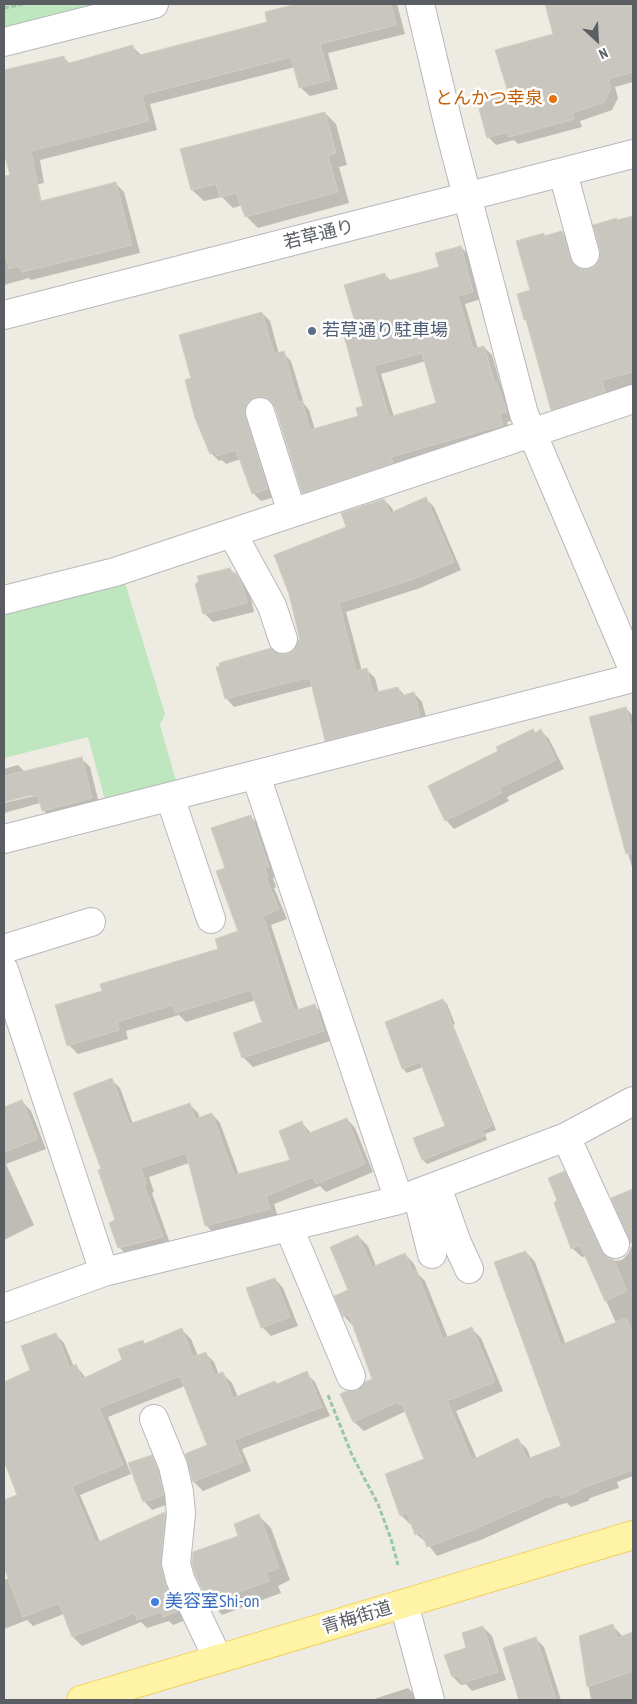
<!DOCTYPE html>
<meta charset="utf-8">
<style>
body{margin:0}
#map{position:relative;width:637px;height:1704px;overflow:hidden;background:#eeebe2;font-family:"PT Sans Narrow",sans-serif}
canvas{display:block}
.frame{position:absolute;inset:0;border:5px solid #5a5e63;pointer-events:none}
.north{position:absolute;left:572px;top:15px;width:50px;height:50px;-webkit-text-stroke:4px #fff;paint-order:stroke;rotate:155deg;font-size:14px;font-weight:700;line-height:20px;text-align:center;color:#5a5e63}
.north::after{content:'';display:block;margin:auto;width:18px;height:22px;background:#5a5e63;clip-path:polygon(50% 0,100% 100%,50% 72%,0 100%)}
</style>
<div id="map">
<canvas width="637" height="1704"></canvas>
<div class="frame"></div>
<div class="north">N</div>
</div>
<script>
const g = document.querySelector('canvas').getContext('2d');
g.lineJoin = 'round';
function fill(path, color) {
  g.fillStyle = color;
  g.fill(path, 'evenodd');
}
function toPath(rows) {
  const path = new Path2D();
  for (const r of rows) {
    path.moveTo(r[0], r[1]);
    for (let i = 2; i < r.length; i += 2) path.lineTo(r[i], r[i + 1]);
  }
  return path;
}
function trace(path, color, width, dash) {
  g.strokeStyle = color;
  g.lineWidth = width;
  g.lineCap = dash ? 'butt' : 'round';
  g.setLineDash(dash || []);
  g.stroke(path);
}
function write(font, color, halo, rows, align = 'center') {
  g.font = font + ' "PT Sans Narrow","Noto Sans JP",sans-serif';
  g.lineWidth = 5;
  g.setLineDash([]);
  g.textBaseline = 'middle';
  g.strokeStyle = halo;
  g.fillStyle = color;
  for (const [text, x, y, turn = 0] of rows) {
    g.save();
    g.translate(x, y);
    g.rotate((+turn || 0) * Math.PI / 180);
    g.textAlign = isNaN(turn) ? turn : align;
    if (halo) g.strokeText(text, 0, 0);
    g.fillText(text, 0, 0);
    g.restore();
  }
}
fill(toPath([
 [4,4,98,4,4,28],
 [125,583,165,714,160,725,176,781,105,800,88,737,4,758,4,614]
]), '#bee6bf');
fill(toPath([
 [301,4,310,4,313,7,325,4,397,4,405,34,328,53,338,89,310,96,300,87,295,67,150,104,157,130,40,160,44,183,21,188,12,179,4,148,4,72,63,57,70,64,133,47,142,56,269,23,266,13],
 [547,4,633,4,633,82,615,87,618,98,612,110,580,121,582,127,518,144,514,140,496,145,488,137,510,96,554,35],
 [325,113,336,124,347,165,339,167,349,203,258,228,246,216,242,205,233,208,222,197,204,201,192,190,182,150],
 [116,184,124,192,140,253,31,280,29,278,4,285,4,228,49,216],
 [633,217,633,389,566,423,552,409,529,323,525,320,543,234,546,237,562,232,575,246,582,270,589,270,597,266,601,258,601,250,595,226],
 [461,247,469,255,481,299,465,304,478,349,484,347,492,355,502,389,505,393,514,420,507,422,510,433,311,500,303,492,276,406,272,404,264,405,275,497,261,501,253,493,241,459,226,464,222,460,219,461,211,453,193,379,262,313,270,321,279,354,283,353,291,361,304,404,309,410,315,430,360,417,364,407,359,333,384,274,391,281,441,268],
 [426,361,438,404,394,417,381,374],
 [426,499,434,507,461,570,420,588,346,612,362,671,367,670,375,678,379,693,398,688,405,696,414,693,422,702,428,724,334,748,326,740,313,686,234,707,226,698,280,656,289,655,295,651,302,641,348,527,384,500,392,508,394,513],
 [230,569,244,583,250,594,254,612,213,622,204,613],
 [626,708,633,716,633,871,590,718],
 [533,730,536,733,541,731,549,739,564,769,507,797,509,801,454,829,446,820,500,752],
 [81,758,90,767,100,807,52,819,43,810,40,803,4,813,4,803,38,795,37,792,4,801,4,769,18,765,25,772],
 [251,817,260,826,277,877,273,878,276,887,274,888,287,919,271,925,299,1011,315,1006,324,1015,333,1040,253,1067,243,1057,264,1023,256,1000,186,1022,179,1015,126,1031,128,1039,78,1054,69,1045,104,991,220,950,239,932,226,869],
 [443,1000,447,1004,455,1024,453,1025,496,1130,485,1134,487,1140,427,1164,423,1160,447,1127,423,1067,407,1073,403,1069,387,1022],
 [111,1079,120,1088,133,1124,189,1104,198,1113,200,1118,212,1114,220,1123,239,1175,292,1161,302,1123,311,1133,347,1119,355,1128,373,1172,326,1192,320,1186,274,1204,278,1217,214,1234,206,1225,189,1163,149,1177,154,1192,152,1193,171,1246,128,1256,119,1247,116,1221,103,1169],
 [22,1101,31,1111,46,1149,6,1164,34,1225,4,1240,4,1108],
 [564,1173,574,1182,609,1259,613,1261,622,1260,628,1254,632,1245,630,1237,613,1198,633,1190,633,1476,617,1482,619,1488,590,1498,588,1501,571,1507,567,1503,559,1505,483,1539,437,1556,427,1543,416,1534,412,1524,410,1524,401,1515,425,1460,406,1411,364,1431,354,1422,341,1395,358,1391,374,1379,354,1327,344,1316,358,1236,368,1246,376,1266,405,1254,414,1264,419,1275,425,1281,448,1338,472,1329,481,1338,503,1391,456,1411,477,1459,518,1440,527,1449,531,1459,563,1446,526,1252,535,1262,566,1345,616,1323,586,1256,582,1257,572,1248,558,1200],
 [275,1279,283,1288,298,1326,271,1336,262,1327],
 [182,1330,191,1339,198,1356,205,1353,214,1362,219,1375,223,1374,232,1383,238,1397,277,1385,306,1373,315,1382,330,1416,242,1449,251,1471,203,1491,194,1482,187,1455,208,1446,185,1386,108,1417,131,1474,80,1495,100,1542,165,1514,174,1523,186,1620,173,1625,169,1621,147,1628,141,1622,82,1646,73,1637,64,1614,33,1626,27,1620,4,1629,4,1580,9,1578,4,1565,4,1502,18,1496,4,1458,4,1384,32,1371,55,1334,64,1343,74,1367,76,1366,86,1378,123,1361,143,1341,146,1345],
 [151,1456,160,1465,171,1503,152,1510,144,1501],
 [259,1516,271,1528,290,1580,278,1586,281,1593,222,1615,210,1602,239,1536],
 [613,1626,623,1637,633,1633,633,1700,591,1700,580,1636],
 [483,1627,492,1636,506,1680,472,1691,466,1684,461,1685,453,1677,467,1649],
 [536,1639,544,1647,561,1700,520,1700,504,1649],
 [408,1688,417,1697,418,1700,371,1700]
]), '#0003');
const building = toPath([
 [296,4,391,4,396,25,320,44,330,80,299,88,291,57,142,95,149,121,31,151,41,201,116,182,132,245,22,272,19,266,9,269,4,249,4,176,10,175,4,153,4,70,64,56,66,64,133,45,136,56,267,22,265,12,296,4],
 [545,4,633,4,633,72,608,79,611,89,604,102,573,113,574,119,509,137,508,132,487,138,479,109,483,107,482,102,509,95,495,50,553,34,545,4],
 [325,112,336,153,328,156,338,192,245,217,236,193,220,197,216,184,191,190,180,149,325,112],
 [633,216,633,372,602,380,605,392,551,410,526,320,524,320,517,294,530,290,516,241,544,233,544,236,562,231,570,258,574,265,581,269,589,269,596,265,600,258,600,250,593,225,617,218,617,220,633,216],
 [461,246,473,292,458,296,473,349,484,346,495,384,497,383,507,412,500,414,503,425,391,457,393,463,302,493,275,407,270,400,263,397,256,397,248,402,245,409,245,416,268,489,252,494,236,450,217,456,215,451,210,454,195,418,185,380,191,378,179,335,262,312,274,354,284,351,298,402,302,401,310,430,358,416,356,408,363,406,344,336,358,332,344,285,385,273,387,281,439,267,435,253,461,246],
 [422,353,436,403,389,417,374,366,422,353],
 [426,497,454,562,411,580,339,603,356,671,367,668,373,693,398,687,401,696,414,692,420,716,325,741,310,679,307,680,306,678,225,699,216,667,220,666,219,663,271,648,279,654,287,654,294,650,298,640,300,640,289,594,274,555,346,527,341,513,384,499,390,513,426,497],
 [230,568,232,573,236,573,242,584,247,603,203,614,195,584,199,581,197,576,230,568],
 [626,707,633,734,633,853,626,854,589,717,626,707],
 [533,729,535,733,541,729,556,760,499,788,502,793,445,821,428,786,498,751,496,747,533,729],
 [82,757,92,798,42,811,38,796,32,797,32,795,4,802,4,776,82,757],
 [251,815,269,867,265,869,268,877,266,878,279,909,263,916,294,1011,315,1004,324,1031,242,1058,233,1033,262,1022,251,990,175,1013,173,1005,117,1022,119,1030,67,1046,55,1005,102,991,100,984,218,949,215,939,238,931,216,871,225,868,211,828,251,815],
 [443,999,451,1020,450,1020,492,1126,482,1130,484,1136,422,1160,413,1138,445,1126,420,1062,402,1069,385,1022,443,999],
 [112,1078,129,1124,190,1103,195,1119,212,1113,234,1175,290,1160,279,1131,302,1121,307,1134,347,1118,365,1164,316,1184,313,1177,266,1196,270,1209,205,1226,186,1153,141,1168,146,1184,144,1185,163,1237,118,1248,109,1223,115,1220,98,1170,101,1169,73,1093,112,1078],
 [22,1100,38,1139,4,1152,4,1107,22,1100],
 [565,1171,601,1250,606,1257,614,1260,627,1291,605,1301,580,1245,571,1249,554,1203,557,1200,548,1178,565,1171],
 [633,1189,633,1242,630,1243,611,1198,633,1189],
 [358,1235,372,1267,405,1253,412,1270,416,1270,443,1339,472,1327,495,1382,447,1401,472,1460,518,1438,527,1459,561,1446,494,1262,526,1251,561,1345,626,1318,633,1333,633,1470,580,1489,578,1492,561,1498,558,1494,550,1497,549,1496,473,1530,427,1547,421,1533,415,1535,407,1513,400,1516,385,1474,424,1459,402,1404,399,1405,398,1402,353,1422,340,1394,347,1391,357,1390,365,1382,372,1379,349,1315,343,1317,334,1296,348,1290,330,1247,358,1235],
 [275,1278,290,1317,261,1328,246,1288,275,1278],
 [182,1328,193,1357,206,1352,214,1375,223,1372,233,1398,275,1381,277,1384,307,1371,322,1407,234,1440,243,1462,193,1482,185,1454,207,1445,180,1376,99,1408,123,1465,72,1486,96,1543,165,1512,161,1566,166,1586,178,1611,163,1617,161,1612,137,1620,135,1613,72,1637,59,1603,23,1617,4,1568,4,1500,17,1495,4,1461,4,1382,30,1370,21,1346,56,1333,70,1368,76,1364,82,1379,122,1360,118,1349,143,1340,144,1344,182,1328],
 [152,1455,158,1471,164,1495,143,1502,128,1463,152,1455],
 [259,1514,279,1568,266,1573,269,1581,209,1603,195,1574,192,1562,193,1552,238,1536,234,1524,259,1514],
 [613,1624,617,1638,633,1632,633,1671,587,1687,579,1636,613,1624],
 [483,1626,498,1672,462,1683,459,1676,452,1677,444,1655,466,1648,462,1633,483,1626],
 [536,1637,556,1700,519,1700,503,1648,536,1637]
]);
fill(building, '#c8c6bf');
trace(building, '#d2cdc0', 1);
const minor = toPath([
 [420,4,449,127,524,414,633,669],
 [4,42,154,4],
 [563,173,585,254],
 [4,315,633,154],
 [260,412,292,513],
 [232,533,272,606,283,639],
 [4,600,115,572,633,399],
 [256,776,399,1200],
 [170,797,211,919],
 [4,839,633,678],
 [4,949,91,922],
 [4,970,104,1272],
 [566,1137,615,1244],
 [437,1187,457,1243,469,1269],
 [417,1194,432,1254],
 [289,1228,351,1376],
 [4,1308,104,1272,399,1200,566,1137,633,1101],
 [154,1419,173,1466,179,1492,181,1514,176,1563,180,1579,218,1659],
 [404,1604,430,1700]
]);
const major = toPath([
 [81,1700,633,1535]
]);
trace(minor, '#b5b8bd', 30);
trace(major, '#f3cc56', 30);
trace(toPath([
 [4,8,23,4],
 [328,1395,352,1455,378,1504,391,1539,398,1565]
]), '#97c7a6', 3, [5, 2.5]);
trace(minor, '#fff', 28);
trace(major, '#fff4a6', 28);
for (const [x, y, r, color] of [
 [553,99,5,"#e8710a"],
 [312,331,5,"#5c6f8a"],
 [155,1602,5,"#3f7fe0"]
]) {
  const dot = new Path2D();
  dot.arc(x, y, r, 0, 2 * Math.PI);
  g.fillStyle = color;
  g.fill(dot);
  trace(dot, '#fff', 2);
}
write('18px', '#c56008', '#fff', [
 ["とんかつ幸泉",543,99]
], 'right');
write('18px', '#5a5e63', '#fff', [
 ["若草通り",319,235,-14],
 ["青梅街道",357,1618,-17]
]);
write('18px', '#4e5e75', '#fff', [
 ["若草通り駐車場",322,331]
], 'left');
write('18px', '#366cbe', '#fff', [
 ["美容室Shi-on",165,1602]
], 'left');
</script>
